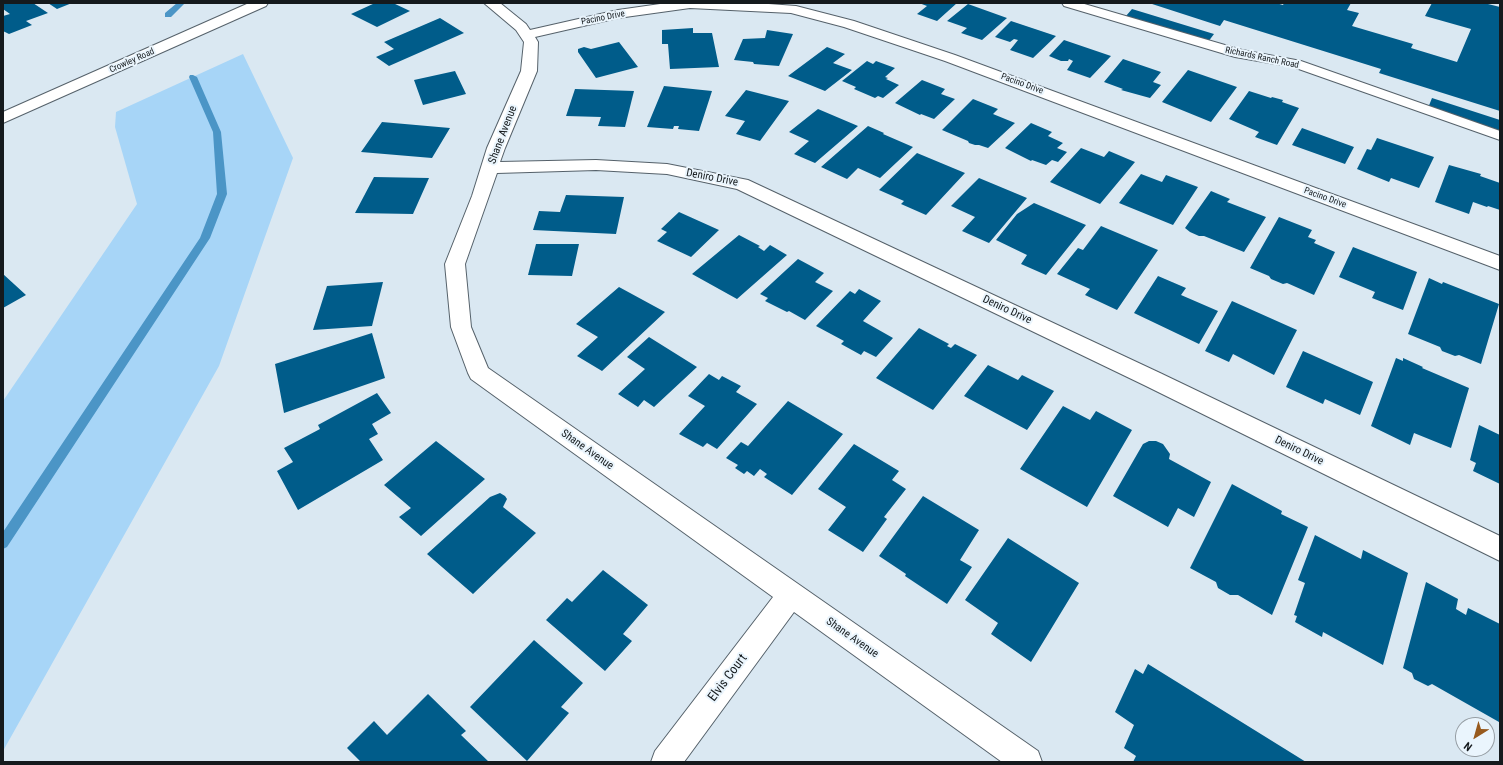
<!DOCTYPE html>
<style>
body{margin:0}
#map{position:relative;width:1503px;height:765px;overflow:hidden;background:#dae8f2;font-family:"Roboto Condensed",sans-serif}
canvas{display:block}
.frame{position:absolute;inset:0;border:4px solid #151a1d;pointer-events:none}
.north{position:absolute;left:1455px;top:717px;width:40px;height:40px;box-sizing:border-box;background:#eaf5fd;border:1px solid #959da3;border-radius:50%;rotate:217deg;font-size:11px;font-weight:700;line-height:16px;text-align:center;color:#151a1d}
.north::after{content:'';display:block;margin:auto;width:14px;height:18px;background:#975a1e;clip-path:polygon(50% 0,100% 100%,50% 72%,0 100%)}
</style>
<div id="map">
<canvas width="1503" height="765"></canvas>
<div class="frame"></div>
<div class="north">N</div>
</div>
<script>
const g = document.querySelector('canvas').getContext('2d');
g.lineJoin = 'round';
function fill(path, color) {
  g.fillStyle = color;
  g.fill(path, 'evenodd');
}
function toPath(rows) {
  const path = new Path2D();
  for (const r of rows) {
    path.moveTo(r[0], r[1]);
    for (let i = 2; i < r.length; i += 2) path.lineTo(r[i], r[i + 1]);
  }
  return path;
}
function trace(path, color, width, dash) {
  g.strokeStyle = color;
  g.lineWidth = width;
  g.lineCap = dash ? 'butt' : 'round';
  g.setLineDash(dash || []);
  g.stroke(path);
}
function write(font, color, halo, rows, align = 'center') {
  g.font = font + ' "Roboto Condensed",sans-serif';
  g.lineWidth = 4;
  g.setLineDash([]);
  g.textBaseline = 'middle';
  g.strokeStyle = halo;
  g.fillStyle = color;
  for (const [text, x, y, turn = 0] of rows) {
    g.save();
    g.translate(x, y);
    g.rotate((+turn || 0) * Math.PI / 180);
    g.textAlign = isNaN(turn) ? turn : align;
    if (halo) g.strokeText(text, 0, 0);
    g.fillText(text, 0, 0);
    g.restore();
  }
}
fill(toPath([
 [243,54,293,158,219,366,3,751,3,401,137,204,115,127,116,112]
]), '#a7d5f7');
fill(toPath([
 [177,3,185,3,171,17,165,17,165,13,177,3],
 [190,75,193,75,197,77,221,132,227,194,210,238,7,547,3,549,3,532,200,238,217,194,213,132,189,77,190,75]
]), '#4b95c6');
fill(toPath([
 [33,3,48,13,26,21,32,25,9,34,3,31,3,16,10,14,3,9,3,4],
 [48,3,72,3,57,9],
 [375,3,393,3,410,11,377,27,351,14],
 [919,3,957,3,937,21,917,14,927,6],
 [1149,3,1276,3,1283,5,1284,3,1351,3,1347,10,1359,13,1352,26,1413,44,1411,48,1457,62,1471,29,1425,16,1432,3,1484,3,1500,7,1500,111,1379,73,1381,69,1224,20,1220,26],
 [968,4,1007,18,982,40,961,33,967,28,947,21],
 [1132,9,1214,34,1208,42,1126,16],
 [440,18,464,33,389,66,376,57,394,49,384,42],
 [1011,21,1056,36,1033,58,1010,50,1018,40,1014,39,1010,42,995,37],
 [693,28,693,33,712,33,719,67,670,69,668,44,662,44,662,30],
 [767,30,793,34,779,66,754,64,753,62,734,60,743,39,765,38],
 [1064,40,1111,56,1090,78,1067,70,1073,61,1069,59,1068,61,1061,61,1049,56],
 [619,42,638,67,596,78,578,52,578,49,584,47,591,49],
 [827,47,845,54,833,63,852,70,825,91,788,76],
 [1123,59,1161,72,1153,82,1161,85,1150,98,1121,90,1123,89,1104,82],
 [867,61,873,64,876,61,895,68,885,77,888,78,886,79,899,85,883,98,878,96,875,98,854,89,856,87,842,81],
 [1188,70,1237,87,1211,122,1162,102],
 [455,71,466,94,423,105,414,80],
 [922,80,945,89,941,94,955,99,934,119,921,114,920,115,895,103],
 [664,86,712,91,699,131,678,129,679,126,674,126,673,129,647,127],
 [575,89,634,91,625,127,598,126,601,117,566,116],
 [746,90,789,101,760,141,736,134,745,121,725,116],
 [1249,91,1271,98,1272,97,1283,100,1282,102,1299,108,1277,145,1255,137,1259,132,1229,119],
 [1432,98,1500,120,1500,131,1428,108],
 [973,99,998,109,993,114,1015,123,988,148,979,145,975,145,969,143,968,141,942,130],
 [818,109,858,126,815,163,794,154,809,141,789,132],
 [382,122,450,128,432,158,361,152],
 [1031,123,1052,132,1048,136,1063,143,1057,148,1067,152,1058,162,1052,160,1046,165,1032,160,1031,161,1005,148],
 [868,126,884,133,883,134,913,147,880,178,858,168,847,179,821,167],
 [1302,128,1354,147,1345,164,1292,145],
 [1377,138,1434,157,1419,188,1391,178,1389,182,1357,169,1367,149,1371,150],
 [1081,148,1104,157,1109,151,1135,162,1100,204,1050,182],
 [917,153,965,173,926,215,901,204,904,201,879,190],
 [1449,165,1481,174,1480,176,1500,183,1500,210,1488,206,1487,207,1473,202,1469,214,1435,202],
 [1141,174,1162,182,1166,175,1198,187,1173,225,1119,203],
 [374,177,429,178,413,214,355,213],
 [979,178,1027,198,989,243,962,231,975,217,951,206],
 [1211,191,1230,199,1227,202,1266,217,1244,252,1204,236,1199,236,1190,232,1185,228],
 [566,195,624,197,616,234,533,230,539,211,560,212],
 [1034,203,1086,225,1046,275,1021,264,1027,255,996,240,1017,214],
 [679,212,719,230,691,257,657,241,667,232,661,229],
 [1279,217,1312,230,1308,237,1316,240,1314,243,1335,252,1314,295,1287,283,1283,284,1271,279,1269,276,1250,268],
 [1101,226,1158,250,1117,310,1085,295,1090,289,1057,274,1078,248,1083,250],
 [739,235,760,246,758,247,764,251,770,245,787,255,737,299,692,274],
 [536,244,579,244,572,276,528,275],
 [1353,247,1417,272,1403,310,1372,298,1375,292,1339,277],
 [798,259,824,273,815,282,833,291,805,320,789,311,787,312,765,301,768,298,760,294],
 [3,274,26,295,3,308],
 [1158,276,1186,288,1181,295,1218,311,1199,344,1134,313],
 [1429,278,1442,284,1443,282,1499,304,1481,364,1459,355,1455,356,1442,351,1440,347,1408,334],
 [383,282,372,326,313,330,327,286],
 [619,287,665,312,602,371,577,356,598,337,576,324],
 [859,289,881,301,863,321,893,338,876,357,864,351,861,355,841,344,844,341,816,326,850,291,855,294],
 [1232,301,1297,330,1274,375,1233,354,1229,362,1205,351],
 [919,328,949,344,947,346,951,348,955,344,977,355,933,410,876,378],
 [372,333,385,378,284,413,275,364],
 [649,337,697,367,654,407,644,400,638,407,618,394,645,369,627,357],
 [1303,351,1373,382,1360,415,1325,399,1323,404,1286,387],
 [1396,358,1403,361,1403,358,1423,367,1422,368,1469,388,1451,448,1414,433,1410,445,1371,426],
 [988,365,1018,380,1022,375,1054,391,1027,430,964,396],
 [709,374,719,380,722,376,741,386,736,392,757,404,717,449,707,443,703,447,679,434,705,406,688,396],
 [377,393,391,413,372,424,378,434,369,439,383,460,298,510,277,471,293,462,284,448,320,429,318,425],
 [788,401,843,434,792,495,764,477,767,474,760,469,754,476,747,471,744,474,735,468,738,465,726,458,741,442,748,446],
 [1063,406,1090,420,1096,411,1132,430,1087,507,1020,469],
 [1479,425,1500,435,1500,484,1473,471,1476,463,1470,460],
 [436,441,485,479,421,536,399,517,411,508,384,485],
 [1149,441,1156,441,1163,444,1170,454,1169,459,1211,482,1194,517,1178,508,1168,527,1113,496,1143,444],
 [854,444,899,471,892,480,906,489,884,517,887,519,863,552,828,530,846,507,818,489],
 [1232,484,1282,511,1281,514,1308,527,1272,615,1238,595,1230,595,1218,588,1216,582,1190,568],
 [500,493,505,496,507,499,503,507,536,533,473,594,427,554,490,497],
 [923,496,979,530,960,560,972,567,947,604,905,576,906,574,879,556],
 [1315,535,1361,559,1363,550,1408,573,1383,665,1323,632,1322,637,1295,622,1297,616,1294,615,1305,583,1298,580],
 [1008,538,1079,583,1031,662,991,634,998,623,965,600],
 [603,570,648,605,623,634,632,641,605,671,546,620,567,598,572,602],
 [1426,582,1458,599,1456,609,1466,615,1468,608,1500,624,1499,722,1432,684,1428,686,1414,679,1412,673,1403,668],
 [534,640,583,683,561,707,569,713,527,761,470,707],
 [1148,664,1306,762,1133,762,1136,756,1124,748,1134,725,1115,712,1135,669,1143,674],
 [428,694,466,731,461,735,489,762,361,762,347,748,374,721,387,735]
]), '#005c8a');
const service = toPath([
 [1062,3,1081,3,1242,50,1301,61,1500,131,1500,140,1293,67,1235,57,1064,6,1062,3]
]);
const minor = toPath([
 [484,3,500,3,526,24,530,30,618,10,667,3,755,3,796,6,854,21,955,55,1500,256,1500,270,945,61,844,27,791,13,690,8,618,18,535,37,538,42,537,71,505,148,500,162,596,160,667,164,748,180,1160,373,1500,536,1500,561,1144,385,737,189,667,174,596,170,497,173,465,264,471,327,488,368,1038,751,1042,762,1002,762,794,612,684,762,651,762,655,751,773,597,471,379,468,373,451,327,445,264,472,196,487,148,521,71,524,42,516,30,484,3]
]);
const secondary = toPath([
 [249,3,268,3,266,6,3,123,3,112,249,3]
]);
trace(service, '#55616a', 2);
trace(minor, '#55616a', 2);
trace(secondary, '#55616a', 2);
fill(service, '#fff');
fill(minor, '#fff');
fill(secondary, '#fff');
write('9px', '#151a1d', '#eaf5fd', [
 ["Pacino Drive",603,18,-11],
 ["Richards Ranch Road",1262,58,12],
 ["Crowley Road",132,61,-24],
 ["Pacino Drive",1022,84,20],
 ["Pacino Drive",1325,198,20]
]);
write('11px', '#151a1d', '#eaf5fd', [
 ["Shane Avenue",503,135,-69],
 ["Deniro Drive",712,178,11],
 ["Deniro Drive",1007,310,25],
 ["Shane Avenue",587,450,35],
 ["Deniro Drive",1299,451,26],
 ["Shane Avenue",852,638,35]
]);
write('13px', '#151a1d', '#eaf5fd', [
 ["Elvis Court",728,678,-53]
]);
</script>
